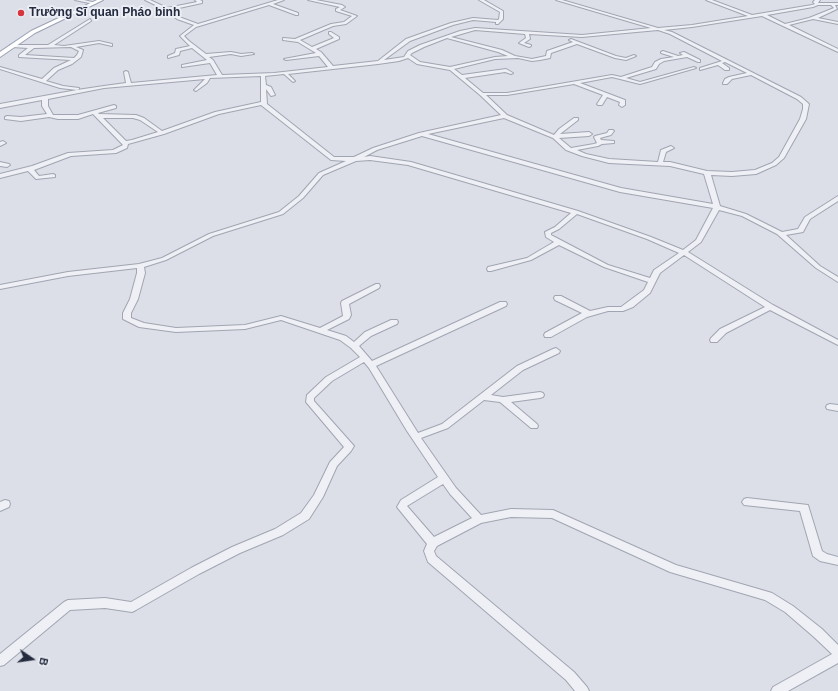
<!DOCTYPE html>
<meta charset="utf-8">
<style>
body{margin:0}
#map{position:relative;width:838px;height:691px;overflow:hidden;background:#dcdfe7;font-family:Helvetica,sans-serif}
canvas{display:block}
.north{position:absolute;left:12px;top:639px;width:40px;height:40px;-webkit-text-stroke:3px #ebeef5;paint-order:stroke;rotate:103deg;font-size:11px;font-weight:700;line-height:16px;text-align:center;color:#242b3e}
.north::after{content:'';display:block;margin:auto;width:14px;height:18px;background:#242b3e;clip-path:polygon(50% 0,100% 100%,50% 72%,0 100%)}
</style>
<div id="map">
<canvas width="838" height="691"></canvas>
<div class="north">B</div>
</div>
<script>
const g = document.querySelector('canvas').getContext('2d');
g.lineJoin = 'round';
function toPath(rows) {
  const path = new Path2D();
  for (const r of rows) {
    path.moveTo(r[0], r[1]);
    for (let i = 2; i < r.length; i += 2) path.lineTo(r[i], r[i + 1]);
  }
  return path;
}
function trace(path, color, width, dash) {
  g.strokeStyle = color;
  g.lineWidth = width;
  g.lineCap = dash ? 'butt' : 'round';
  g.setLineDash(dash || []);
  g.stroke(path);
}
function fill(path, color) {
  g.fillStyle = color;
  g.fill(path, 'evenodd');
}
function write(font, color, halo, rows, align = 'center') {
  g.font = font + ' Helvetica,sans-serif';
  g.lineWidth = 4;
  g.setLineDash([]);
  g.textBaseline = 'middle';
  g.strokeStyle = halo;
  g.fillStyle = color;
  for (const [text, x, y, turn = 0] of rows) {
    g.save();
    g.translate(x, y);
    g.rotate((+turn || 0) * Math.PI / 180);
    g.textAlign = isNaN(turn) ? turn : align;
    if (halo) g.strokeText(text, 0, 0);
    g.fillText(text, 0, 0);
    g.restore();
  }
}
const minor = toPath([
 [75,0,84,0,96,3,94,4,75,0],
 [145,0,150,0,167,8,197,2,195,0,200,0,202,1,202,3,170,10,179,17,198,24,278,0,284,0,273,4,298,13,298,15,296,15,269,5,196,27,184,36,189,41,206,54,231,52,241,54,252,53,254,54,241,56,231,54,209,57,213,60,222,75,274,73,328,67,319,56,286,60,284,59,316,53,298,42,283,40,283,38,295,39,331,24,344,22,352,16,336,11,336,9,340,7,308,0,316,0,342,5,345,7,340,10,357,16,346,24,333,26,300,40,312,47,334,38,329,34,329,32,331,32,339,37,339,39,316,49,321,52,333,66,378,61,406,39,451,23,473,18,498,20,499,19,500,12,479,0,484,0,503,11,503,19,498,24,496,24,496,22,473,20,453,25,410,41,384,60,404,57,408,51,420,45,460,31,475,28,582,35,651,28,556,0,562,0,658,28,692,25,748,16,706,0,712,0,752,15,812,5,815,4,813,2,815,0,820,0,818,3,838,3,838,5,835,5,837,9,818,18,838,22,838,24,813,19,789,25,838,49,838,52,762,16,692,27,664,30,672,32,801,97,809,104,806,119,784,158,776,165,756,174,732,176,711,175,720,206,746,214,782,232,798,229,805,217,838,196,838,201,810,219,803,232,786,235,820,266,838,277,838,282,816,268,777,234,742,216,719,210,701,242,688,252,773,305,838,340,838,345,770,310,726,333,717,342,711,342,710,340,711,338,720,329,765,307,684,255,660,273,650,293,633,307,623,311,608,311,587,317,551,337,545,337,544,335,545,333,582,313,555,300,554,298,555,296,561,296,590,311,608,307,621,307,644,290,648,282,604,267,559,245,531,260,491,271,488,271,487,269,488,267,527,258,554,242,546,237,545,232,555,227,571,213,408,165,370,160,356,161,323,175,303,198,283,214,213,236,166,260,144,267,145,273,138,299,131,313,131,318,144,323,176,328,245,325,281,316,320,328,343,316,341,303,342,301,376,284,379,284,380,286,379,288,349,304,351,315,349,319,327,330,346,336,354,342,365,332,391,320,397,320,398,322,397,324,371,336,359,346,372,361,500,302,506,302,507,304,506,306,376,366,418,433,442,424,517,366,553,349,556,348,560,351,559,353,523,370,491,395,503,397,540,392,543,393,544,395,543,397,540,398,511,402,537,424,538,426,537,428,531,428,500,402,484,400,448,428,421,438,456,488,481,515,511,509,553,510,676,565,772,593,793,606,822,629,838,645,838,663,788,691,771,691,773,687,832,654,814,637,785,612,765,600,670,572,552,518,511,517,481,523,437,546,434,551,436,556,574,672,587,687,589,691,575,691,566,680,428,562,424,551,427,544,397,507,401,500,438,477,407,431,369,368,364,362,332,381,314,398,314,401,354,446,351,451,337,466,323,497,309,519,283,535,240,553,199,574,136,610,132,612,105,608,70,610,4,665,0,666,0,654,64,602,68,600,105,598,131,602,191,568,232,547,275,529,301,513,314,495,330,462,344,447,306,402,307,395,326,377,360,357,351,348,340,340,281,320,245,329,176,332,139,327,123,319,123,313,130,299,137,273,137,268,68,276,0,289,0,285,68,272,139,264,162,258,209,234,279,212,299,196,319,173,346,161,331,160,261,105,219,114,164,134,128,144,127,148,116,153,71,156,34,170,39,176,53,174,55,175,55,177,36,179,28,171,0,178,0,174,32,166,68,153,113,150,123,145,93,114,78,119,58,119,49,117,21,121,5,119,5,117,7,116,21,117,47,114,42,106,42,100,0,108,0,104,77,90,60,88,0,69,0,67,42,79,54,68,71,60,19,57,19,55,28,48,12,47,10,47,10,45,48,45,90,19,91,21,54,45,64,46,99,41,112,44,112,46,99,43,76,47,83,50,81,57,72,64,58,70,46,81,63,86,79,88,79,89,77,90,104,86,126,83,124,72,126,71,128,72,131,83,217,75,210,63,182,67,182,65,207,60,192,48,180,51,179,55,168,58,168,56,175,53,176,49,190,46,180,36,194,25,177,19,166,10,145,0],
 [818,5,831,5,834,8,809,18,785,24,767,15,813,7,818,5],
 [475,30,525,34,526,38,519,43,529,47,531,46,531,45,524,43,530,39,529,34,582,37,658,30,670,34,722,61,700,68,700,70,718,65,725,70,729,70,729,68,722,63,725,62,747,73,729,77,725,79,723,83,723,84,727,84,732,79,751,75,797,99,803,104,803,109,800,119,779,157,772,163,755,170,732,172,707,171,670,162,663,162,666,152,674,148,671,146,661,150,658,162,609,159,586,154,577,150,598,146,602,144,614,143,614,141,601,140,600,138,611,135,614,131,613,130,609,130,607,133,595,136,594,137,597,143,594,144,571,148,559,138,589,136,592,134,589,132,560,134,578,120,578,118,574,118,559,129,554,135,507,115,486,95,507,95,574,84,603,95,597,104,598,105,602,105,607,97,620,102,619,105,622,107,625,105,625,100,580,83,612,77,640,84,696,68,694,67,640,82,626,78,656,69,659,64,664,61,687,57,698,62,700,62,700,60,684,52,680,53,683,55,678,56,663,51,661,52,661,53,674,57,661,59,655,62,652,67,621,77,612,75,507,93,483,93,465,78,505,72,511,74,513,73,506,69,462,75,454,69,495,59,518,58,532,61,540,60,550,58,551,53,577,44,615,58,626,60,636,56,634,55,626,58,616,56,571,39,569,40,573,42,547,51,546,56,532,59,515,56,502,50,451,37,475,30],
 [447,38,498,52,508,56,495,57,450,67,420,62,410,55,412,53,424,47,447,38],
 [71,47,79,51,77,55,74,58,25,55,34,48,71,47],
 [408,58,417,64,450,70,480,95,501,115,419,133,373,148,354,157,334,157,267,104,266,89,271,96,275,95,271,87,266,85,265,76,284,74,293,82,295,81,288,74,378,64,399,61,408,58],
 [261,76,261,102,215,112,162,131,144,118,136,115,99,114,98,113,116,108,116,106,114,105,78,115,53,115,48,106,48,99,104,88,205,79,194,90,196,91,207,83,210,78,261,76],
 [103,118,133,118,140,120,158,132,132,140,126,141,103,118],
 [504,118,553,138,566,150,582,156,609,163,670,166,704,174,713,204,621,188,428,134,504,118],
 [422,136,620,192,713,208,696,240,683,250,651,237,578,211,411,162,370,156,364,157,377,150,422,136],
 [577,214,647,239,679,253,654,270,650,278,608,265,551,235,551,233,559,229,577,214],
 [443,484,450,494,472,518,434,537,407,506,443,484],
 [3,141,6,143,0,146,0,142,3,141],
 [0,162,9,164,10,165,7,167,0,166,0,162],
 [830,404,838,405,838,411,827,409,826,407,827,405,830,404],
 [747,498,808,505,822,551,827,554,838,557,838,565,820,561,813,556,800,511,744,505,742,502,744,499,747,498],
 [5,500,9,501,10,504,9,507,0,511,0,502,5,500]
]);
const major = toPath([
 [97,0,103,0,35,33,0,57,0,52,31,31,97,0]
]);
trace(minor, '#a1a5b1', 2);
trace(major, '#9aa2b4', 2);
fill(minor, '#eef0f5');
fill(major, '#fff');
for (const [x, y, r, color] of [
 [21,13,4,"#d7353e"]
]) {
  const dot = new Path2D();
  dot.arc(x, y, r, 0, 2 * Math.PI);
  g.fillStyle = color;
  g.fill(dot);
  trace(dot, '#ebeef5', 1.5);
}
write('bold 12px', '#242b3e', '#ebeef5', [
 ["Trường Sĩ quan Pháo binh",29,13]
], 'left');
</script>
